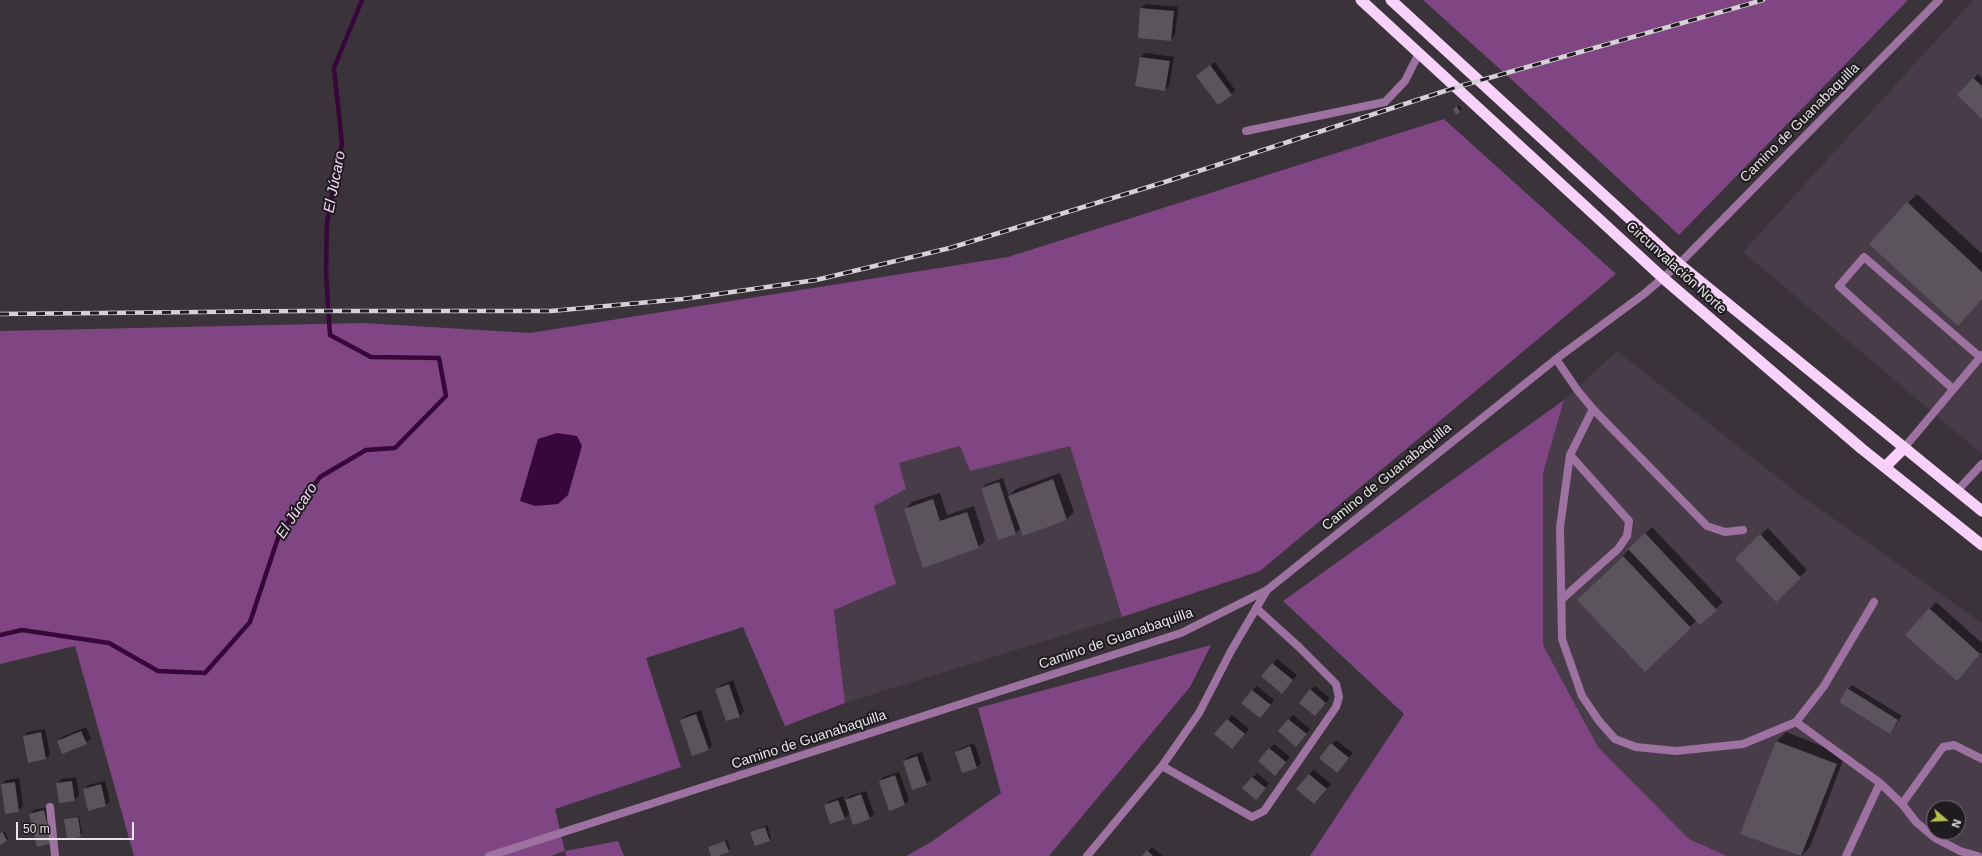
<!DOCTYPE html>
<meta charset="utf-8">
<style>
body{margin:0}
#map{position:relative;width:1982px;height:856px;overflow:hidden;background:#3a333a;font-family:Arial,sans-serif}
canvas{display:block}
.north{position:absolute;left:1926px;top:800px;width:40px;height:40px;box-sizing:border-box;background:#1f1c1f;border:1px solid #706c70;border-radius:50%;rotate:109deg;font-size:11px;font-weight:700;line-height:16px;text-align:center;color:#e9e4e9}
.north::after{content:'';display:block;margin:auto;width:14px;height:18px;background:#b5c249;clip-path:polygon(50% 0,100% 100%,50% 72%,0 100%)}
.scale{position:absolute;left:16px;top:822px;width:118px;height:18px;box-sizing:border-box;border:2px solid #e9e4e9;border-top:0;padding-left:5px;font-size:12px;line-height:14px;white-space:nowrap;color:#e9e4e9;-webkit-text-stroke:3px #1f1c1f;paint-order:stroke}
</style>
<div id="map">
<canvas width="1982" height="856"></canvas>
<div class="north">N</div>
<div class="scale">50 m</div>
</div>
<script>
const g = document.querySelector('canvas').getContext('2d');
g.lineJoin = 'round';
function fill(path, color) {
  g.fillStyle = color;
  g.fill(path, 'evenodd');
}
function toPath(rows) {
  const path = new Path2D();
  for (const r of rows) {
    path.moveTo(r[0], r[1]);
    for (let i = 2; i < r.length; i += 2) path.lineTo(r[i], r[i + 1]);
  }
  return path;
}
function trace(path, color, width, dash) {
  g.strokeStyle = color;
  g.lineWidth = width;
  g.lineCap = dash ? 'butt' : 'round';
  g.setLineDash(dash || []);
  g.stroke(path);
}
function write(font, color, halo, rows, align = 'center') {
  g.font = font + ' Arial,sans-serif';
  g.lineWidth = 4;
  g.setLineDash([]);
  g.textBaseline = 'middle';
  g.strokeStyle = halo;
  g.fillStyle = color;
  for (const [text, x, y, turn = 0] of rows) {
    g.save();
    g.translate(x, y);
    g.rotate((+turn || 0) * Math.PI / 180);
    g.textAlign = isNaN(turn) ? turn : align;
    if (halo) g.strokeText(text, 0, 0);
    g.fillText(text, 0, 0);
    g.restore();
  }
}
fill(toPath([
 [1973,0,1982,0,1982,454,1743,252],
 [1617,351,1800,495,1982,623,1982,856,1727,856,1689,839,1598,747,1543,645,1543,473,1564,400],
 [1934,808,1958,808,1958,832,1934,832],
 [960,446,970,471,1070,446,1122,617,845,703,834,610,896,584,874,506,905,489,899,463]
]), '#473c48');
fill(toPath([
 [1423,0,1908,0,1679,235,1511,79],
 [1444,119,1616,274,1260,571,1122,617,1070,446,970,471,960,446,899,463,906,489,874,506,896,584,834,610,845,703,785,726,743,627,646,658,681,767,555,809,565,851,618,841,624,856,566,856,565,851,551,856,134,856,75,646,0,664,0,331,363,323,530,333,1008,257],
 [1564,400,1543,473,1543,645,1598,747,1689,839,1727,856,1310,856,1404,714,1283,601],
 [1211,645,1190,687,1049,856,906,856,931,842,1001,793,978,708]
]), '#7f4683');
fill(toPath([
 [557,433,577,436,582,446,568,495,558,504,535,506,520,501,538,439]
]), '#37073b');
fill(toPath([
 [1146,4,1178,7,1175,35,1171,40,1141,8],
 [1145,53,1174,57,1169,85,1165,90,1136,85,1141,57],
 [1215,62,1235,90,1231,94,1197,76],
 [1978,74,1982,78,1982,118,1958,95],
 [1459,105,1462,109,1456,113,1456,107],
 [1917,194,1982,254,1982,298,1908,203],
 [1060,473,1074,512,1067,519,1023,535,1021,528,1016,533,999,539,982,488,986,484,1003,478,1009,496,1016,489],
 [940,493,947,515,974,506,985,541,978,547,906,509,912,502],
 [1652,527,1723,602,1700,624,1697,620,1645,670,1587,591],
 [1768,528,1807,570,1776,601,1736,559],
 [1936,602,1982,643,1982,652,1963,673,1907,634],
 [1277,659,1297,675,1286,688,1263,676],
 [733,680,744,711,740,716,727,720,716,689,721,685],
 [1852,685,1902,716,1890,733,1848,689],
 [1257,686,1274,700,1264,713,1253,690],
 [1315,686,1330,698,1319,711,1310,690],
 [701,710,712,745,708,750,681,720,685,716],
 [1232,715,1249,729,1237,744,1216,734],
 [1293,715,1310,729,1301,741,1279,731],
 [86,727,91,739,86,743,58,742,62,737],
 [45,729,50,754,46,758,24,736,28,732],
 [1786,732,1845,755,1810,847,1801,856,1741,833,1777,741],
 [1336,740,1353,753,1341,767,1332,744],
 [974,743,981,763,977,767,963,772,956,752,961,748],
 [1274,744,1290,757,1279,770,1259,761],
 [922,752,931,779,926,784,904,761,908,757],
 [1314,770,1331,784,1319,799,1309,774],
 [899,772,909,800,905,804,880,781,884,777],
 [1257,773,1269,783,1261,794,1243,788],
 [76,777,79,795,75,800,60,802,57,784,61,779],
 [19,778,23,806,18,811,2,784,6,780],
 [105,781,110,801,106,805,89,809,84,789,88,785],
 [866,791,874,814,870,818,850,813,845,818,825,805,830,801,843,796,845,802,850,796],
 [48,807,56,837,30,815,34,810],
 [79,816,82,834,80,836,65,819],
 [767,825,771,838,769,840,752,832],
 [5,831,8,839,0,843,0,833],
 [727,840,730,849,712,856,709,847],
 [1152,847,1163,856,1144,856]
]), '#0007');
trace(toPath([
 [0,635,22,630,109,643,158,671,205,673,250,622,279,535,320,477,366,450,395,448,446,396,439,358,371,357,330,335,326,273,327,222,342,144,334,68,362,0]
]), '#37073b', 4.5);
fill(toPath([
 [1140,8,1174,11,1171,41,1138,38],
 [1140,57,1170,61,1165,91,1135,86],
 [1210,65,1232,95,1218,105,1196,76],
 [1973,78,1982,86,1982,119,1957,95],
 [1457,106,1460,112,1456,115,1453,109],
 [1907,202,1982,272,1982,299,1958,326,1869,244],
 [1053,479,1067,520,1023,536,1008,496],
 [999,482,1016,534,998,540,981,488],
 [933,499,940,521,967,512,979,548,923,568,904,509],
 [1645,533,1717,610,1700,625,1628,549],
 [1760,534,1801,578,1776,602,1735,559],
 [1623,556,1691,628,1645,672,1577,600],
 [1929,608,1980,654,1957,681,1905,635],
 [1272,663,1293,680,1282,694,1261,676],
 [729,684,740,717,726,721,715,689],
 [1847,688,1898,720,1890,734,1839,702],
 [1310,689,1326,703,1315,716,1299,703],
 [1252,690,1271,705,1260,718,1241,703],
 [696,714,709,750,692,756,680,720],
 [1227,719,1245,734,1232,749,1214,734],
 [1288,719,1307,734,1296,747,1278,731],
 [81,731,87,744,62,754,57,741],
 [41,732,46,759,28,763,23,736],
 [1776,741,1837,764,1801,856,1740,834],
 [1331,743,1349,758,1337,773,1319,758],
 [970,746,977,768,962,773,955,752],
 [1269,748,1286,762,1275,776,1258,761],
 [917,756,927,785,912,790,903,761],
 [1309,774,1327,789,1314,804,1296,789],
 [895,775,905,805,889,811,879,781],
 [1252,777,1266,788,1256,800,1242,788],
 [72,781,75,801,59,803,56,783],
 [15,782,19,812,5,814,1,784],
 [101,784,106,806,88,811,83,789],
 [861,794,870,819,853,825,845,800],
 [838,800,845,819,830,824,824,805],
 [44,810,52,843,37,847,29,814],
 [78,817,81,837,67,839,64,819],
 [765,827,770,841,755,846,750,832],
 [3,832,7,841,0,845,0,833],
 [725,841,729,852,718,856,711,856,708,847],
 [1147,850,1153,856,1142,856]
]), '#5c545c');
trace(toPath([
 [1246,131,1385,102,1405,81,1419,53],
 [1556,359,1578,391,1593,409,1707,526,1725,532,1743,530],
 [1953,389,1839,286,1864,257,1980,357],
 [1593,409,1570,455,1560,527,1562,639,1582,696,1599,721,1615,739,1636,747,1676,751,1743,744,1796,722,1824,686,1874,602],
 [1904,448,1982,355],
 [1957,491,1982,464],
 [1562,599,1618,549,1627,536,1629,521,1570,455],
 [1796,722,1880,783],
 [1902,804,1943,747,1954,745,1982,759],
 [50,807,55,856],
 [1846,856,1880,783,1902,804,1916,822,1935,838,1960,851,1978,856]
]), '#9d72a0', 8);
trace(toPath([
 [1679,264,1939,0],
 [1162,766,1252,817,1264,811,1336,707,1339,697,1336,684,1299,647,1256,608],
 [1087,856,1162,766,1199,713,1231,651,1267,590]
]), '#9d72a0', 8);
trace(toPath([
 [489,856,1181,633,1267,590,1556,359,1644,294,1679,264]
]), '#9d72a0', 8);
trace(toPath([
 [1361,0,1663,278,1862,449,1982,545],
 [1391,0,1679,264,1982,511],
 [1885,467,1904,448]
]), '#f8d2fa', 11);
const rail = toPath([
 [0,314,300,311,551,311,683,299,816,280,950,248,1168,181,1457,87,1763,0]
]);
trace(rail, '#d6d1d6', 4.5);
trace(rail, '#1f1c1f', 3, [9]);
write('14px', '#e9e4e9', '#1f1c1f', [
 ["Camino de Guanabaquilla",1800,123,-45],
 ["Circunvalación Norte",1676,268,42],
 ["Camino de Guanabaquilla",1387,477,-39],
 ["Camino de Guanabaquilla",1116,639,-19],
 ["Camino de Guanabaquilla",809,740,-18]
]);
write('italic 15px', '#fad6fc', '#1f1c1f', [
 ["El Júcaro",335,182,-79],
 ["El Júcaro",297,511,-57]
]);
</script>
